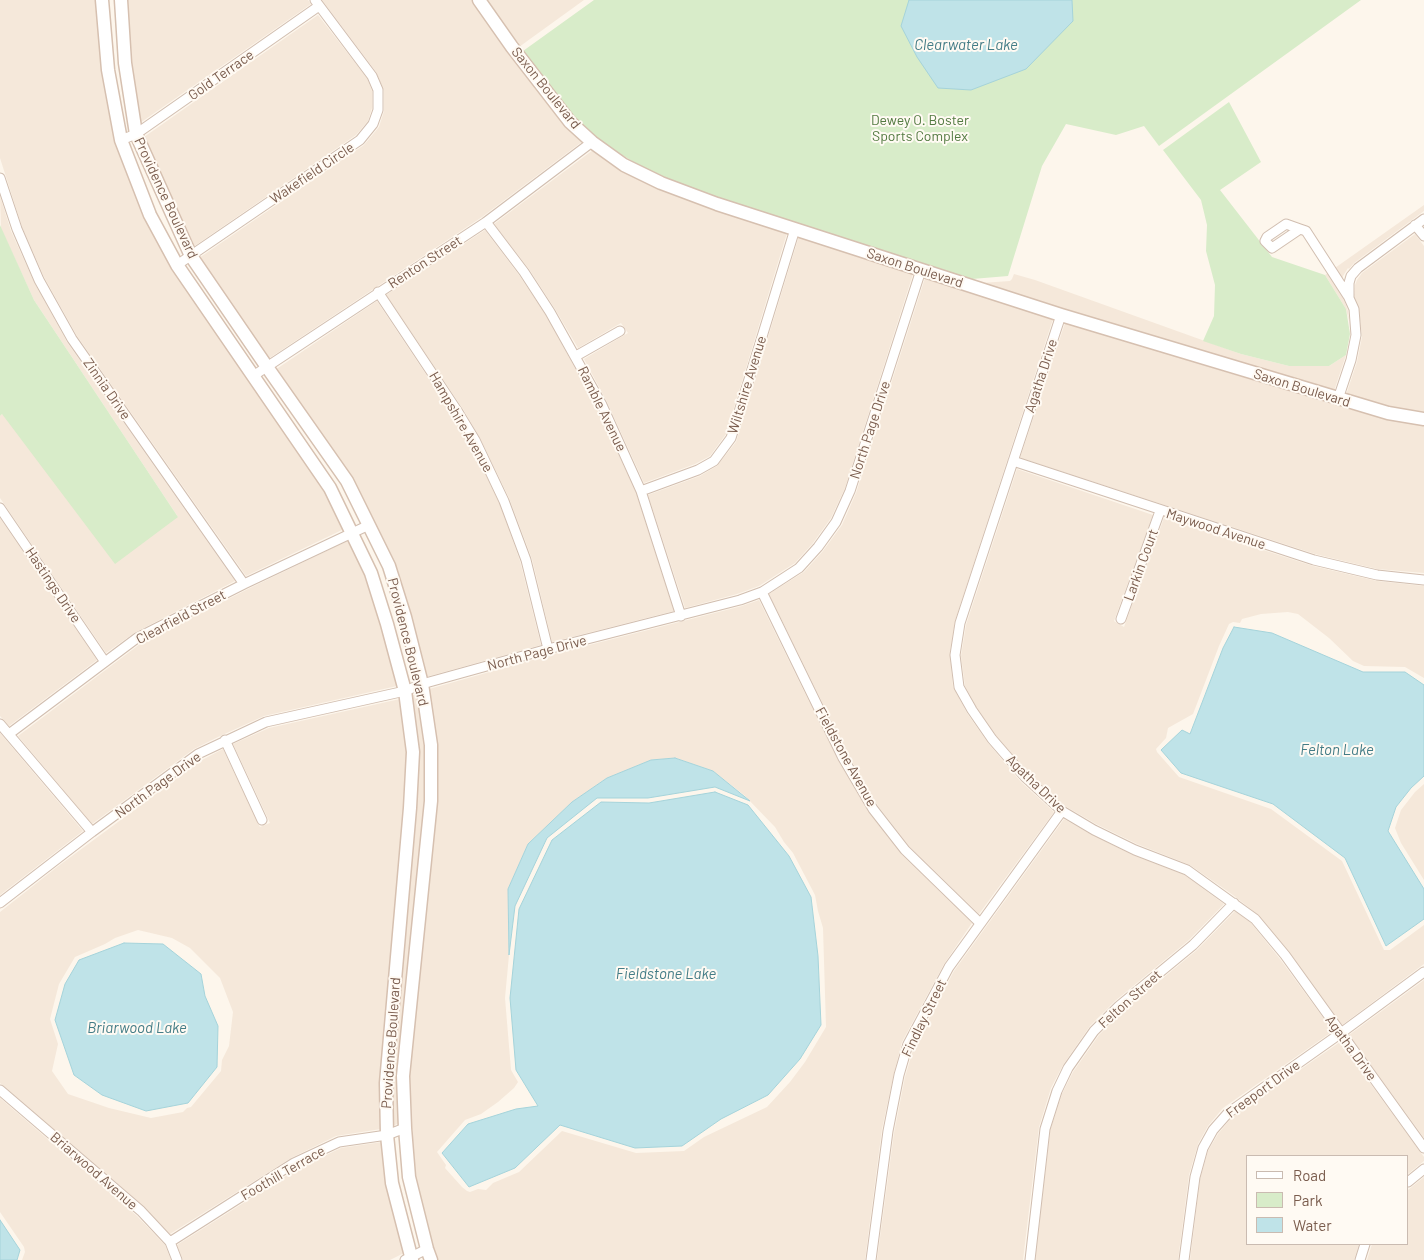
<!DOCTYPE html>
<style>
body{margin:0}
#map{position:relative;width:1424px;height:1260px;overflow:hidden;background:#fdf6ec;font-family:Barlow,sans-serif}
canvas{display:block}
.legend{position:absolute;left:1246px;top:1155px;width:162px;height:90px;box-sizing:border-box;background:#fffaf3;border:1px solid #cabbb1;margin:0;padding:6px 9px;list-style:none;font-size:15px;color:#7a5c4d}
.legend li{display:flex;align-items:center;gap:10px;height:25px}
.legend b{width:25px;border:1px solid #cabbb1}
</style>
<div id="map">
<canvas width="1424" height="1260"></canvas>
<ul class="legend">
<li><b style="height:6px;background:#fff"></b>Road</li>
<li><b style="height:14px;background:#d8ecc9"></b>Park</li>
<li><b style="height:14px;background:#bfe3e8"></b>Water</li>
</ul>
</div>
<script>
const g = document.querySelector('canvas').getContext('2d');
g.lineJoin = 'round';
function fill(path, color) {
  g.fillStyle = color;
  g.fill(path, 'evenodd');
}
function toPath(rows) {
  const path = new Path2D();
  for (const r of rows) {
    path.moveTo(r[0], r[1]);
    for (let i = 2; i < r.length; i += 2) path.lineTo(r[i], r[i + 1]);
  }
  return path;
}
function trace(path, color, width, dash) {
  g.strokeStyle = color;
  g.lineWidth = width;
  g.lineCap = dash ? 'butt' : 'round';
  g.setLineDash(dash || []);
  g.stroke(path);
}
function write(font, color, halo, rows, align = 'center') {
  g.font = font + ' Barlow,sans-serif';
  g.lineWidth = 4;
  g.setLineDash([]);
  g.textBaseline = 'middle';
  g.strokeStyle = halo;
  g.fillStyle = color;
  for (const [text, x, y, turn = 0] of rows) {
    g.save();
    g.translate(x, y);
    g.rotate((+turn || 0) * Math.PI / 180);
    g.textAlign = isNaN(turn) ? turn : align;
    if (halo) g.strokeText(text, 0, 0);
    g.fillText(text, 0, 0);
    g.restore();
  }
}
fill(toPath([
 [0,0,96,0,115,136,113,137,144,217,325,490,344,529,246,576,77,336,44,277,22,227,0,158],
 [126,0,308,0,311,4,140,123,131,63],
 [322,0,472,0,507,51,543,98,566,126,583,141,482,217,268,359,199,258,364,145,379,127,384,111,384,91,376,72],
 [486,0,584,0,519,47],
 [318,15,367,78,372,91,372,108,368,121,356,135,193,247,144,137],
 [593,150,787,233,726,434,710,456,695,464,644,483,607,402,584,359,628,333,621,323,578,348,555,309,529,269,494,224],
 [0,196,11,231,34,282,67,342,235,581,134,633,106,653,0,498,0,416,2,414,178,517,34,300,1,229],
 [1424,205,1424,211,1354,263,1349,269,1348,268,1343,276,1343,297,1348,311,1349,321,1346,309,1325,275],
 [485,230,519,275,546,315,596,407,636,492,674,611,552,642,532,559,509,498,480,438,463,409,386,295],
 [1415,234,1424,246,1424,413,1388,407,1346,395,1357,362,1362,337,1359,310,1354,297,1355,285,1357,280,1362,273],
 [799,236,913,274,845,488,831,518,813,543,795,563,759,586,737,594,685,608,648,495,700,476,717,466,736,442],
 [1014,274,1035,280,1241,354,1289,366,1329,366,1346,355,1334,391,1062,310,981,283,1010,281,1012,279],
 [925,278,1053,319,955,621,950,653,953,687,967,713,988,743,1021,782,1054,812,979,914,909,846,878,806,848,755,769,594,804,572,823,551,842,525,856,493],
 [377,301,453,415,470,443,499,502,520,561,541,645,426,677,394,565,275,370],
 [1065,323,1341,407,1387,419,1424,426,1424,573,1377,569,1315,554,1020,458],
 [1017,469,1153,515,1114,621,1124,627,1164,518,1313,566,1377,581,1424,586,1424,678,1405,667,1364,666,1353,661,1329,638,1298,614,1288,612,1261,614,1242,619,1240,623,1233,622,1229,624,1219,646,1193,714,1168,728,1166,738,1156,749,1157,752,1179,777,1271,809,1342,861,1384,950,1390,950,1424,925,1424,964,1342,1025,1289,952,1257,914,1233,895,1190,865,1137,844,1096,824,1065,806,1029,773,996,736,976,707,965,686,961,656,966,625],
 [0,518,97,660,9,726,0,716],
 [349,540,366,575,381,625,397,686,264,716,218,737,194,749,92,824,18,736,140,644,248,589],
 [759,600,838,760,869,812,902,855,972,923,944,964,902,1042,894,1073,882,1129,865,1260,437,1260,432,1247,415,1176,411,1132,413,1131,411,1127,409,1077,437,801,429,689,550,655,742,606],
 [675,758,713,771,744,795,775,827,784,842,793,853,815,895,818,911,823,928,826,1027,805,1062,790,1082,767,1107,704,1137,684,1151,636,1153,562,1131,519,1172,493,1183,486,1190,478,1189,470,1192,467,1191,462,1187,445,1168,446,1165,437,1152,465,1120,481,1114,498,1102,514,1088,518,1082,511,1070,505,998,509,955,508,889,528,844,572,802,607,778,651,760],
 [417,693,425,744,425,800,397,1075,399,1123,393,1126,392,1084,416,809,419,753,411,696],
 [400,699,407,751,381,1129,336,1136,291,1158,170,1234,144,1207,0,1083,0,912,57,867,202,760,223,749,260,827,270,823,233,744,269,728],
 [138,930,172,938,190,948,220,978,233,1012,229,1046,222,1060,221,1071,191,1107,187,1108,183,1112,151,1118,109,1108,68,1094,52,1071,58,1044,50,1019,59,984,75,957,105,944,115,938],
 [0,733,83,831,0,895],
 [1424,784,1424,880,1401,843,1395,828,1401,810,1415,792],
 [1064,819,1092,835,1133,855,1185,875,1224,904,1189,940,1115,1001,1090,1026,1063,1065,1051,1088,1039,1127,1023,1260,877,1260,894,1133,905,1077,914,1047,954,971],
 [1235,911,1251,923,1280,959,1333,1031,1223,1108,1208,1126,1198,1144,1189,1175,1178,1260,1035,1260,1050,1131,1062,1094,1073,1072,1099,1035,1123,1011,1197,950],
 [1424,980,1424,1138,1349,1035],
 [1340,1042,1424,1157,1424,1161,1408,1174,1408,1156,1248,1156,1248,1244,1359,1244,1354,1260,1190,1260,1200,1179,1208,1151,1218,1134,1232,1117],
 [0,1098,137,1216,165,1245,171,1260,22,1260,25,1252,24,1247,0,1212],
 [382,1142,386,1185,404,1253,390,1260,183,1260,177,1245,297,1169,341,1148],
 [1424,1177,1424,1260,1367,1260,1372,1244,1408,1244,1408,1190]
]), '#f5e8da');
fill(toPath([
 [594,0,1361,0,1159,146,1144,126,1116,135,1066,124,1042,166,1008,276,972,279,705,193,645,169,606,145,576,119,523,51],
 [1229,102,1261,162,1220,190,1272,257,1325,275,1346,309,1350,334,1346,355,1329,366,1289,366,1241,354,1203,341,1214,316,1215,285,1206,251,1207,225,1201,200,1163,150],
 [0,225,34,300,178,517,115,564,2,414,0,416]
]), '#d8ecc9');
const water = toPath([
 [909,0,1072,0,1073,21,1026,69,971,90,938,88,917,57,901,26,909,0],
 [1234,627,1272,633,1363,672,1405,672,1424,685,1424,776,1411,788,1396,807,1388,831,1424,889,1424,919,1386,946,1345,858,1273,804,1181,773,1161,750,1182,730,1190,734,1223,648,1234,627],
 [675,758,713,771,750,801,715,787,648,798,597,798,547,838,515,906,509,955,508,889,528,844,572,802,607,778,651,760,675,758],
 [715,792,748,805,789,856,811,897,818,956,821,1025,800,1059,768,1095,721,1119,682,1146,635,1148,560,1125,515,1168,469,1187,442,1153,468,1124,516,1109,538,1106,516,1070,510,998,519,909,552,840,601,802,649,803,715,792],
 [124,943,163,944,201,974,205,996,218,1026,217,1067,188,1103,146,1111,102,1095,74,1075,55,1020,65,984,79,960,124,943],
 [0,1220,20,1250,17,1260,0,1260,0,1220]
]);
fill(water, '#bfe3e8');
trace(water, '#a5d3da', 1);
const minor = toPath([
 [121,140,136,134,319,6],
 [0,178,17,229,39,280,72,339,244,584],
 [486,222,524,272,550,312,602,405,641,491,681,616],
 [1415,225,1424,236],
 [1300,229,1272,248,1265,241,1267,237,1286,224,1300,229,1306,231,1348,296],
 [177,265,360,140,373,124,378,110,378,90,372,76,315,0],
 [378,292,458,412,475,440,504,501,526,560,548,649],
 [1061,315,960,623,955,655,959,687,972,710,992,739,1025,777,1062,811,1094,830,1135,850,1187,870,1255,919,1285,955,1424,1148],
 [576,356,620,331],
 [253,376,486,222,592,142],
 [1338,399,1351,360,1356,335,1354,309,1349,298,1349,283,1351,276,1358,268,1424,219],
 [1013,461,1314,560,1377,575,1424,580],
 [641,491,698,470,714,461,731,438,795,229],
 [0,508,105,662],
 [762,592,843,758,873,809,905,850,980,923],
 [1121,619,1160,511],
 [0,724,92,832],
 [9,734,137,638,244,584,369,525],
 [225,740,262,820],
 [0,903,92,832,198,754,266,722,405,691,422,684,548,649,740,600,762,592,799,568,818,547,836,522,850,491,921,270],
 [0,1090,141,1211,170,1242,177,1260],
 [1408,1182,1424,1169],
 [170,1242,294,1163,339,1142,387,1135,405,1128],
 [405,1260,427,1249],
 [871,1260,888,1131,899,1075,908,1044,949,967,1062,811],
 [1030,1260,1045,1129,1057,1091,1068,1068,1094,1031,1119,1006,1193,945,1234,903],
 [1184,1260,1195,1177,1203,1148,1213,1130,1228,1113,1341,1033,1424,972],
 [1360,1260,1365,1244]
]);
const secondary = toPath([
 [102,0,108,70,121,140,150,215,177,265,330,488,371,573,387,624,405,691,413,752,410,808,386,1083,387,1135,392,1183,412,1260],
 [121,0,125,63,136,134,191,256,267,367,347,481,389,566,405,617,422,684,431,745,431,801,403,1076,405,1128,409,1177,427,1249,431,1260],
 [479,0,512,47,570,122,592,142,624,165,661,183,717,204,1061,315,1388,413,1424,419]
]);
trace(minor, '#d1beb0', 11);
trace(secondary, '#d6c0b0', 15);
trace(minor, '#fff', 9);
trace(secondary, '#fff', 12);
write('14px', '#7a5c4d', '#fffaf3', [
 ["Gold Terrace",221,75,-35],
 ["Saxon Boulevard",546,88,51],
 ["Wakefield Circle",312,173,-34],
 ["Providence Boulevard",166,198,65],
 ["Renton Street",425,262,-33],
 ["Saxon Boulevard",915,268,18],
 ["Agatha Drive",1041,376,-72],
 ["Wiltshire Avenue",747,385,-73],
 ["Saxon Boulevard",1302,388,17],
 ["Zinnia Drive",107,389,55],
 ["Ramble Avenue",602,409,64],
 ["Hampshire Avenue",461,422,60],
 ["North Page Drive",870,430,-72],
 ["Maywood Avenue",1216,529,18],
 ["Larkin Court",1141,565,-70],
 ["Hastings Drive",53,585,56],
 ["Clearfield Street",181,617,-28],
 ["Providence Boulevard",408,642,76],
 ["North Page Drive",537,653,-15],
 ["Fieldstone Avenue",846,757,61],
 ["Agatha Drive",1036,784,44],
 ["North Page Drive",158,785,-36],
 ["Felton Street",1130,999,-42],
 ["Findlay Street",924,1018,-64],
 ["Providence Boulevard",391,1043,-86],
 ["Agatha Drive",1351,1048,54],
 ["Freeport Drive",1263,1089,-36],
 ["Briarwood Avenue",94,1171,41],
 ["Foothill Terrace",283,1173,-30]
]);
write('14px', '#537a41', '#fffaf3', [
 ["Dewey O. Boster",920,120],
 ["Sports Complex",920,136]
]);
write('italic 15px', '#437c86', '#fffaf3', [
 ["Clearwater Lake",966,45],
 ["Felton Lake",1337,750],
 ["Fieldstone Lake",666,974],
 ["Briarwood Lake",137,1028]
]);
</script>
